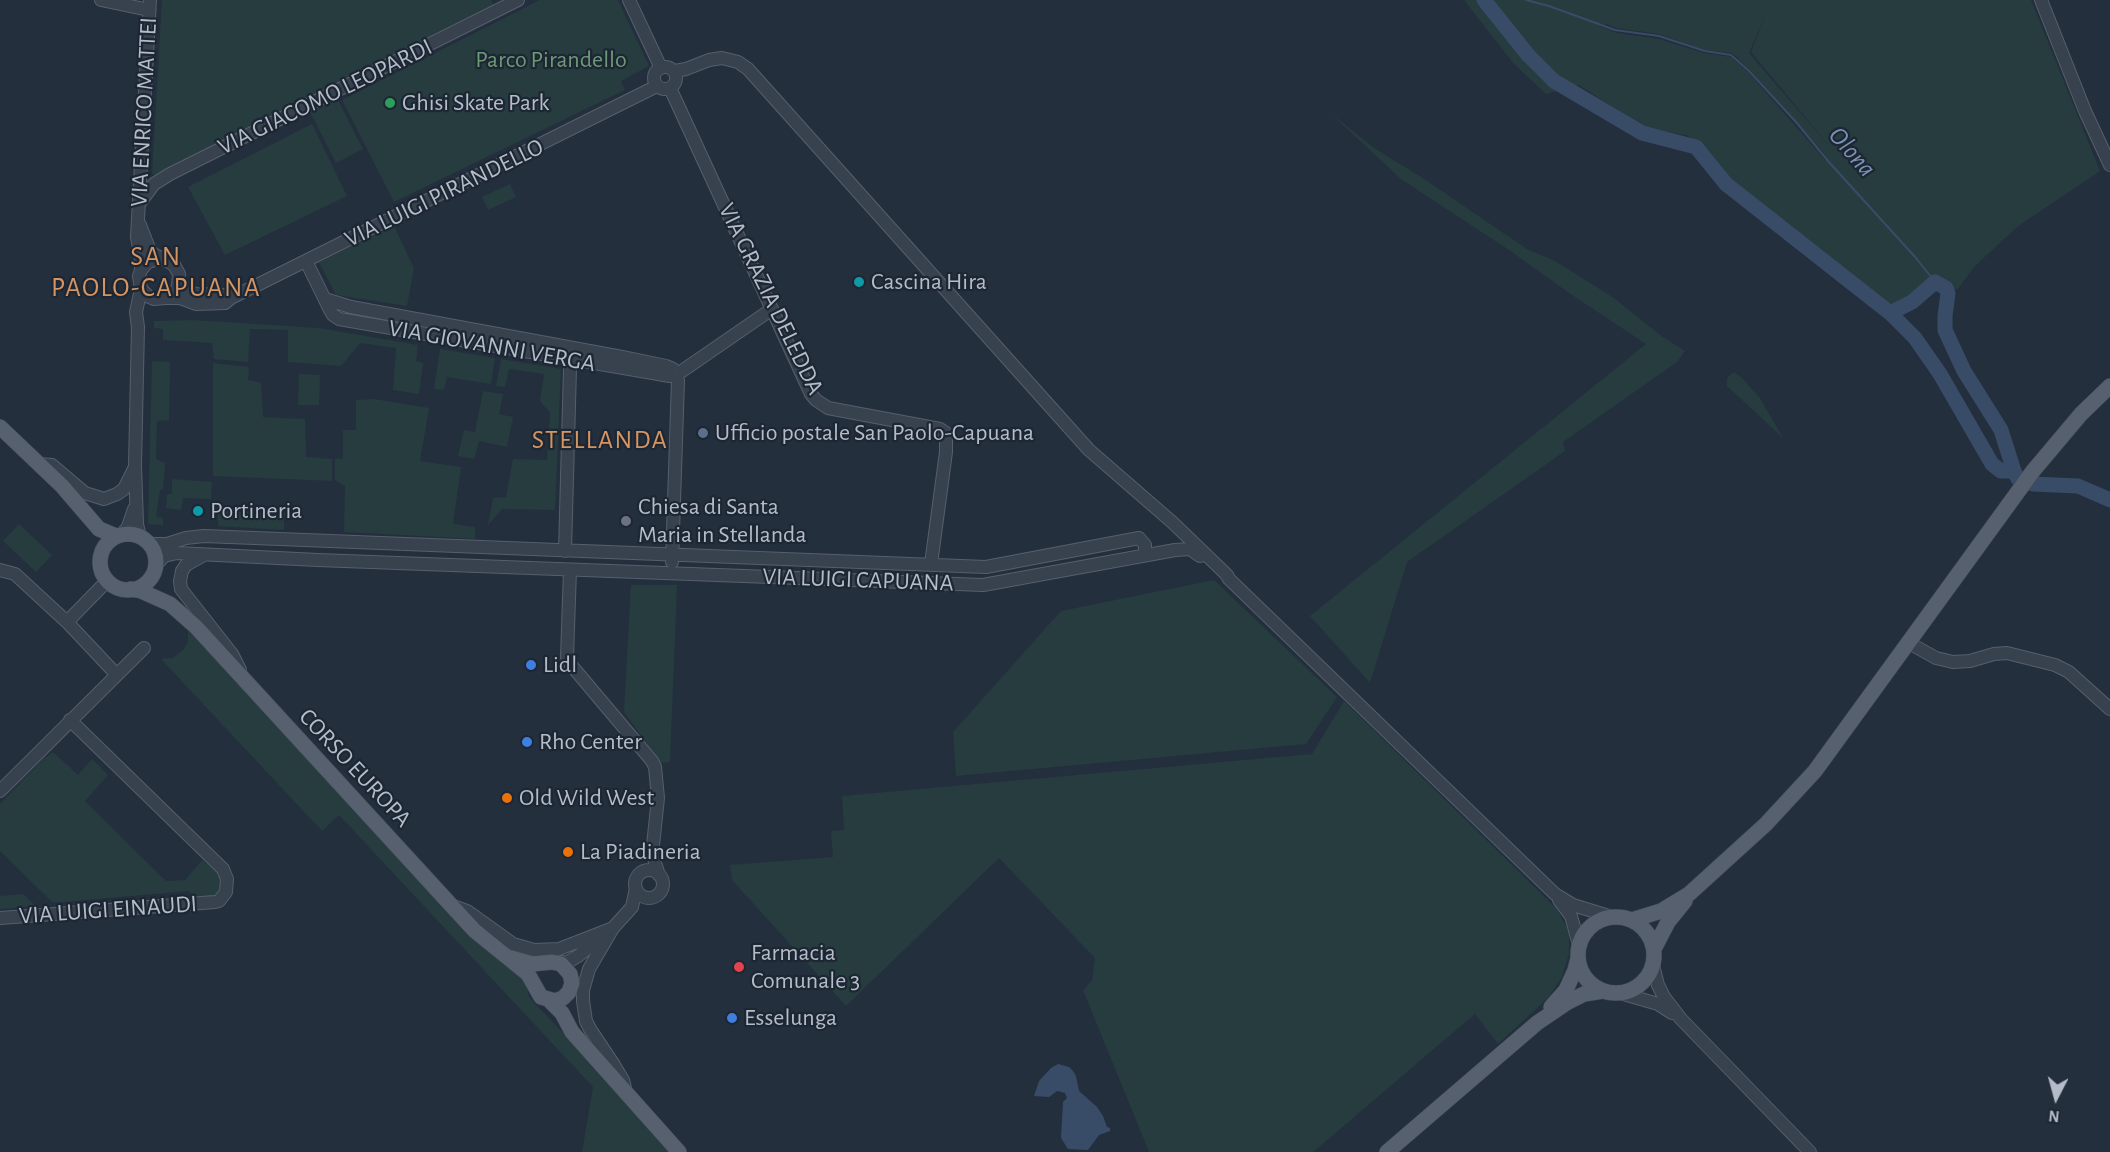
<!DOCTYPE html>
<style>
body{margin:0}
#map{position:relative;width:2110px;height:1152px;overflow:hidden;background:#242f3e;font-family:"Alegreya Sans",sans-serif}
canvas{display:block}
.north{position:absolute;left:2026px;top:1068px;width:60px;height:60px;-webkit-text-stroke:4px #1d2633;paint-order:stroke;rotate:186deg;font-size:16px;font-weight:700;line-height:24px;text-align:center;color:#b4bcc9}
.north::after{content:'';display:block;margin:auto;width:21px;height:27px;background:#b4bcc9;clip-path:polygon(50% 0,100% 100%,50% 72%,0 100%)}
</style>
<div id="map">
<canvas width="2110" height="1152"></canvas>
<div class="north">N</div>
</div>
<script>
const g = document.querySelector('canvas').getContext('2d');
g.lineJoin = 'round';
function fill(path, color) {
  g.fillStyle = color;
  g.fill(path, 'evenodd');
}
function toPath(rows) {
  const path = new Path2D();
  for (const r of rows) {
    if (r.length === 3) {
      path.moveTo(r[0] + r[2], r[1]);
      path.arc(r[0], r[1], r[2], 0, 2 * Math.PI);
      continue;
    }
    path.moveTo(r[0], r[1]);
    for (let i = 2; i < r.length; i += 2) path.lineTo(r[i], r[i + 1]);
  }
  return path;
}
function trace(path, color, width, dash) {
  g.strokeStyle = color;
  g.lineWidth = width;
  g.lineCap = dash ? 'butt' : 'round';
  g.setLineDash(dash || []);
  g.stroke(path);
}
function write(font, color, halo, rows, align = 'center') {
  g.font = font + ' "Alegreya Sans",sans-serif';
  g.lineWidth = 4.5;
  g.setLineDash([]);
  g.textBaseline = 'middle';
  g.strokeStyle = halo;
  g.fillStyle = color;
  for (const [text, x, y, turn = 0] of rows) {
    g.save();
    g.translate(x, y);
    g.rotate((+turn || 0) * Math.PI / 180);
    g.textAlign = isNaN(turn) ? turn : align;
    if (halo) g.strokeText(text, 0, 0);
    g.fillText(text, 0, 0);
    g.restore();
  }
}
fill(toPath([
 [162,0,491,0,494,6,156,178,152,173],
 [540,0,618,0,649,66,621,81,625,90,394,202,342,100],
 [1464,0,2031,0,2100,171,2017,227,1974,267,1957,290,1939,278,1929,282,1914,296,1890,309,1868,287,1808,242,1730,178,1704,146,1687,135,1645,128,1579,85,1546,94,1514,64],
 [1766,13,1751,52,1835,153,1749,53],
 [1606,24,1616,28,1659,34,1705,50,1732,53,1750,70,1822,151,1829,161,1825,160,1748,72,1731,57,1704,53,1659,39,1617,33,1599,26],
 [337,98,363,149,336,163,310,112],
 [1330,113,1374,148,1421,177,1527,249,1555,261,1614,298,1660,335,1685,351,1677,362,1563,442,1565,451,1407,562,1370,683,1310,616,1646,344,1569,293,1512,252,1401,179],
 [312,124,347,196,225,255,188,187],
 [510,184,516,197,488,210,482,197],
 [394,226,414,268,407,306,336,295,319,262],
 [193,320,319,328,418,345,416,361,423,363,419,394,393,390,396,348,360,343,341,366,288,362,288,330,250,329,248,362,214,359,212,343,163,340,163,329,154,328,154,321],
 [440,349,495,358,491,384,447,377,444,390,434,389],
 [501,359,561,369,555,510,502,509,488,525,493,498,506,497,513,459,547,460,550,413,540,401,544,374,509,369,505,387,496,386],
 [152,361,170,362,169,420,157,421,156,459,165,463,163,489,160,490,156,517,163,518,163,525,148,524],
 [213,363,249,367,248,380,261,383,263,417,305,419,306,457,332,459,332,481,213,476],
 [1734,372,1742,378,1760,398,1783,438,1727,386,1727,378],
 [299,374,320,375,319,405,298,405],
 [483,391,503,394,499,414,513,417,507,447,479,441,474,459,458,456,464,430,475,432],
 [374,399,429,408,420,461,461,467,453,524,475,527,475,539,344,532,345,486,335,480,335,458,343,459,343,430,356,430,356,400],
 [172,479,212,482,211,499,183,498,181,510,166,508,167,494,172,494],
 [218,510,284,514,284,530,218,526],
 [19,524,52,555,36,572,3,541],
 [1214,580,1337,697,1306,744,956,776,953,732,1061,611],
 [631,585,677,585,670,762,661,763,624,712],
 [188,630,526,983,529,997,583,1054,671,1152,582,1152,593,1087,339,815,322,831,161,659,173,658,183,650,188,642],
 [1344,701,1557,909,1569,932,1569,954,1562,977,1548,998,1498,1044,1475,1014,1313,1152,1149,1152,1083,990,1092,981,1095,958,999,858,846,1006,732,880,730,865,833,857,831,831,844,830,842,796,1312,754],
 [53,752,78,775,92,759,108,775,85,801,166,881,185,880,202,860,219,873,222,890,217,897,197,899,188,891,53,903,0,851,0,804,43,759],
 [23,894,36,906,0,909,0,896]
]), '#263c3f');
fill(toPath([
 [1058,1064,1069,1067,1073,1071,1076,1076,1079,1091,1097,1107,1103,1116,1107,1127,1110,1128,1110,1131,1099,1135,1088,1150,1068,1149,1061,1138,1063,1102,1067,1098,1065,1093,1057,1091,1049,1097,1034,1096,1039,1081,1051,1068]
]), '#394c67');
trace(toPath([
 [1526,0,1549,6,1615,30,1659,36,1705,51,1731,55,1749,71,1796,122,1828,161,1916,258,1935,282]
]), '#394c67', 2);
trace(toPath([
 [1484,0,1528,55,1554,81,1642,133,1696,147,1726,184,1890,313,1915,338,1940,374,1992,464,2001,471,2014,471,2018,479,2033,484,2078,486,2110,500],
 [1890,313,1912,302,1935,282,1946,288,1948,293,1945,316,1945,330,1964,371,2001,430,2014,471]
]), '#394c67', 15);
const minor = toPath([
 [101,0,149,10],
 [629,0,661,68],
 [2041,0,2085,111,2110,165],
 [665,78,11],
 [675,71,686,69,709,60,722,58,738,62,748,69,1089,450,1172,522,1227,575,1229,579,1555,894,1573,905,1612,917],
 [670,88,811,394,816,400,828,408,940,429,946,433,946,452,931,564],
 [139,204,154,184,170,174,518,0],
 [140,225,150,251,155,255,169,262,174,265,179,274,178,286,175,292,165,298,154,299,149,297,141,289,139,276,141,270,148,262,158,259,164,259],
 [306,261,329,308,333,315,339,319,670,376],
 [141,270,141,260,137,237,150,0],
 [179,281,189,292,196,294,227,295,231,298],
 [165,298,180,298,196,304,225,303,231,298,657,86],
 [325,299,351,307,622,357,666,366,673,369],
 [682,371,772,309],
 [40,464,52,465,85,493,104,499,117,494,124,489,134,469],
 [122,534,128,527,134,509],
 [140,537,137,524,135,465,138,327,136,312,141,289],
 [149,544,167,544,186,538,204,536,986,567,1139,538,1145,545,1145,555],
 [565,551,570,368,576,352],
 [204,555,186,565,182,571,180,581,181,589,232,654,240,670],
 [672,562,678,380],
 [155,566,164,556,177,553,318,560,983,585,1175,550,1190,549,1200,556],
 [0,570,15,574,67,622,116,674],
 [570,570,567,657,571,665,652,761,655,767,658,798,653,845,655,863,659,875],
 [67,622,107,581],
 [1909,643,1936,658,1953,662,1970,661,1994,654,2007,653,2055,665,2069,672,2110,709],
 [0,791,144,648],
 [649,884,14],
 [1559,900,1571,916,1579,945],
 [451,905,467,911,513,944,534,950,559,949,613,928],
 [0,918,215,902,219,901,226,892,227,879,223,869,70,720],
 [613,928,589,969,583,990,583,1001,586,1021,590,1029,614,1065,623,1080,625,1088],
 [556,963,568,962,578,956,613,928,632,907,636,888],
 [1653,965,1658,985,1664,997,1681,1019,1810,1152],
 [1620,993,1658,1004,1672,1013]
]);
const major = toPath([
 [0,427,62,486,99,529,116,536],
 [128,562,28],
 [131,589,141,591,170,604,196,627,450,904,475,931,528,974,541,997,555,1001,563,998,569,992,572,983,570,974,561,964,552,962,532,964,511,958],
 [1616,955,38],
 [1632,920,1661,911,1689,894,1766,824,1815,771,2033,471,2081,414,2110,386],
 [1654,949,1668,922,1685,901],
 [550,1001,562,1013,572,1032,679,1152],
 [1551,1007,1566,990,1575,970,1578,958],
 [1387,1152,1537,1023,1568,1002,1584,994,1603,991]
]);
trace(minor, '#565f6c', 14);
trace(major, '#414a57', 16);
trace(minor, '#38414e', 12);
trace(major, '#56606e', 15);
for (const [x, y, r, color] of [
 [390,103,6,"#2e9e5b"],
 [859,282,6,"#0f9aa8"],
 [703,433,6,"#5c6f8a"],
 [198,511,6,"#0f9aa8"],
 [626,521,6,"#6b7280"],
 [531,665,6,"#3f7fe0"],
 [527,742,6,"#3f7fe0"],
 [507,798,6,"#e8710a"],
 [568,852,6,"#e8710a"],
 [739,967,6,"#e0444e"],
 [732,1018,6,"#3f7fe0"]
]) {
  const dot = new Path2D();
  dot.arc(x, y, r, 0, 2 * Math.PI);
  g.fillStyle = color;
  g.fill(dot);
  trace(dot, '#1d2633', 2);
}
write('24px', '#6b9a76', '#1d2633', [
 ["Parco Pirandello",551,60]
]);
write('24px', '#b4bcc9', '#1d2633', [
 ["VIA GIACOMO LEOPARDI",325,97,-26],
 ["VIA ENRICO MATTEI",144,112,-87],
 ["VIA LUIGI PIRANDELLO",444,193,-26],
 ["VIA GRAZIA DELEDDA",771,299,64],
 ["VIA GIOVANNI VERGA",492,346,10],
 ["VIA LUIGI CAPUANA",858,580,2],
 ["CORSO EUROPA",355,768,47],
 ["VIA LUIGI EINAUDI",108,910,-4]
]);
write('24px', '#b4bcc9', '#1d2633', [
 ["Ghisi Skate Park",402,103],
 ["Cascina Hira",871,282],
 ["Ufficio postale San Paolo-Capuana",715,433],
 ["Chiesa di Santa",638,507],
 ["Maria in Stellanda",638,535],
 ["Portineria",210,511],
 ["Lidl",543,665],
 ["Rho Center",539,742],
 ["Old Wild West",519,798],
 ["La Piadineria",580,852],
 ["Farmacia",751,953],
 ["Comunale 3",751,981],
 ["Esselunga",744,1018]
], 'left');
write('italic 26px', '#7c92b1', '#1d2633', [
 ["Olona",1852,152,49]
]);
g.letterSpacing = '1.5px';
write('26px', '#d59563', '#1d2633', [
 ["STELLANDA",600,440]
]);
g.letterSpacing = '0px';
g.letterSpacing = '1.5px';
write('27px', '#d59563', '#1d2633', [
 ["SAN",156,257],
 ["PAOLO-CAPUANA",156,288]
]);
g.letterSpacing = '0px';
</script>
